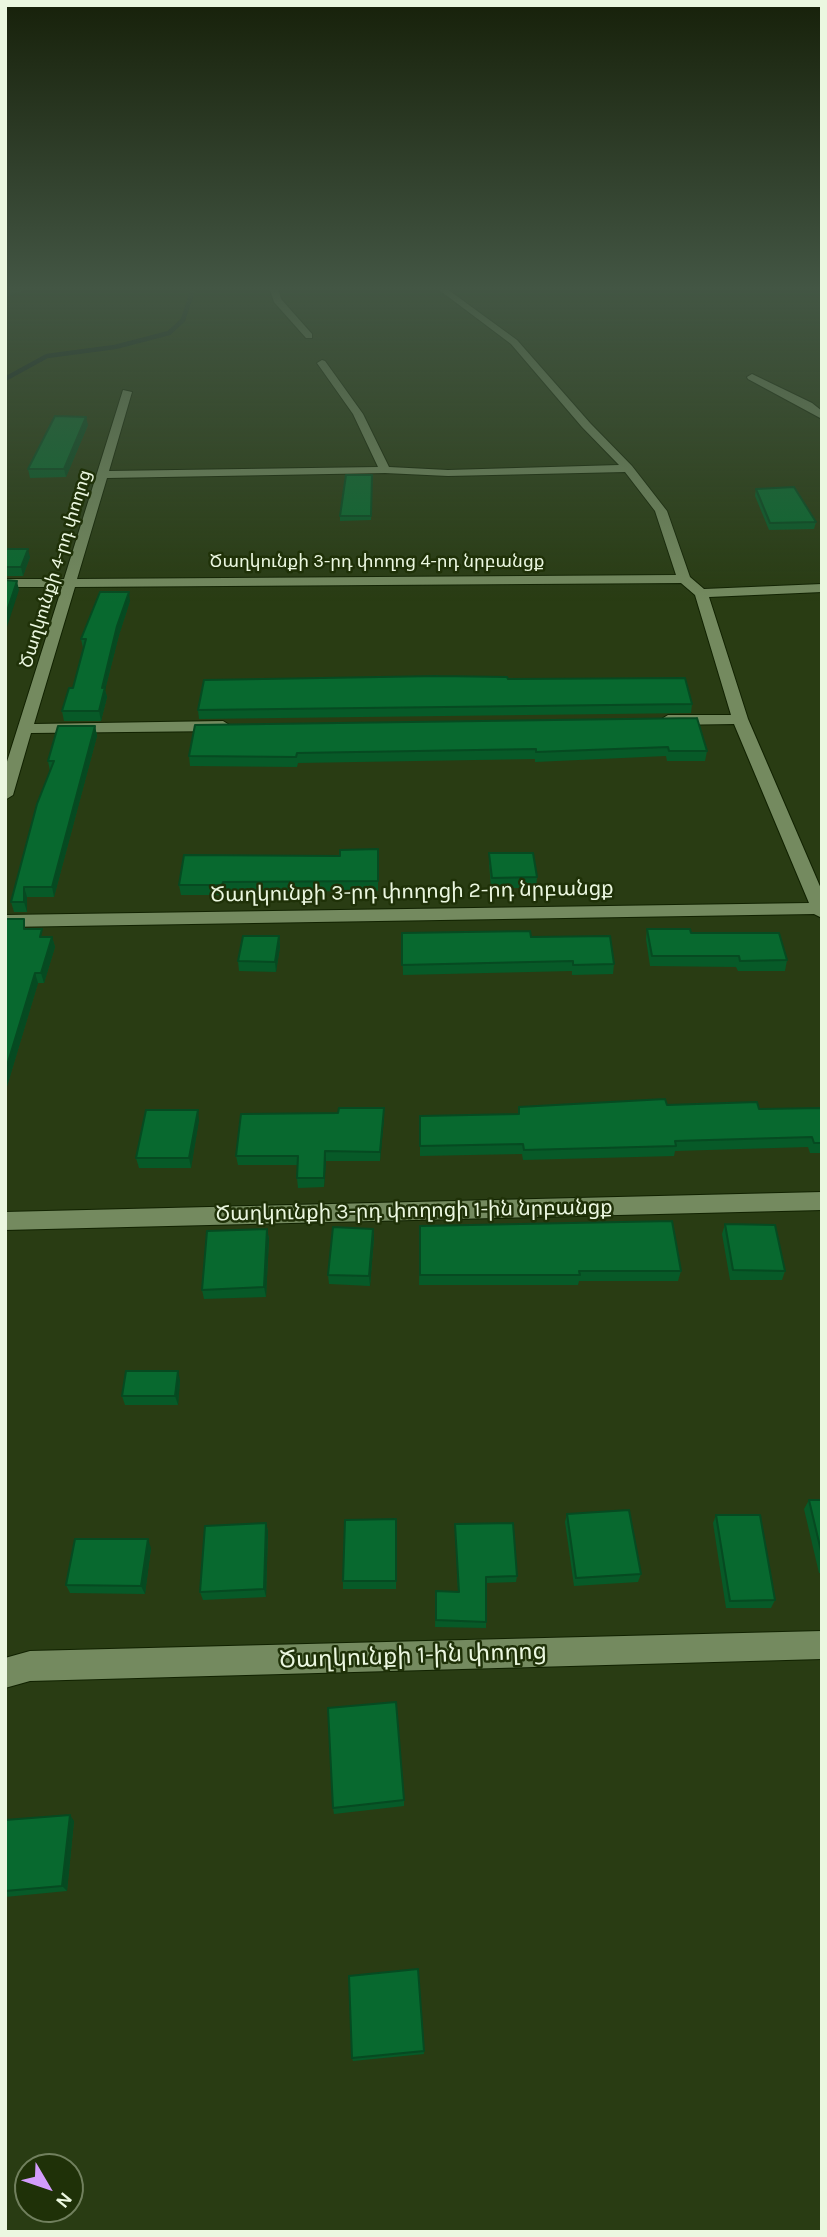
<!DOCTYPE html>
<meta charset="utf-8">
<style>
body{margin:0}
#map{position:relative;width:827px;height:2237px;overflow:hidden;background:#293c13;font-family:Karla,sans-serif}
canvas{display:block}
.frame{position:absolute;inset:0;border:7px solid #ebf7e0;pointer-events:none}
.north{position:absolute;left:14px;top:2153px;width:70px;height:70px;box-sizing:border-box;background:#1f3108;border:2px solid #71805e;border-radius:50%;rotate:129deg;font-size:19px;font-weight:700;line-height:28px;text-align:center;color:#ebf7e0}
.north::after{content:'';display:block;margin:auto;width:24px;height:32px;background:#d39cfc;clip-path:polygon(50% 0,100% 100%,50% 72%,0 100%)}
</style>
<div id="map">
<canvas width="827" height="2237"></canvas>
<div class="frame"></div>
<div class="north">N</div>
</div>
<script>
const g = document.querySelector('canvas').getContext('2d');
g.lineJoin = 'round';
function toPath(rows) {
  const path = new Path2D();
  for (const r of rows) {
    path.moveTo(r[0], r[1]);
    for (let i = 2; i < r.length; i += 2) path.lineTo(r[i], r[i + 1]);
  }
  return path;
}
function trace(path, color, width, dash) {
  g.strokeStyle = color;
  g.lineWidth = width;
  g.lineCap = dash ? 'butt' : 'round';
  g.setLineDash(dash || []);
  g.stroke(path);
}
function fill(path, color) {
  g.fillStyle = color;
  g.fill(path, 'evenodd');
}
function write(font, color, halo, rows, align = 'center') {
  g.font = font + ' Karla,"Noto Sans Armenian",sans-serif';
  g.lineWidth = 5;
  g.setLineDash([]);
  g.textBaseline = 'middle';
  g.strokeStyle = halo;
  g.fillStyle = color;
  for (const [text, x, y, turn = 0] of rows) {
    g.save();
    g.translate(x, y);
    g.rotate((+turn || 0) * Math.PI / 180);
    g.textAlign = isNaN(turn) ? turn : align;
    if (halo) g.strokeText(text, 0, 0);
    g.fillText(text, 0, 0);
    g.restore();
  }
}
trace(toPath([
 [5,379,47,356,115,347,169,333,183,320,193,289]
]), '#102221', 4.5);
const minor = toPath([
 [270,289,278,289,281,299,312,334,312,338,306,338,274,302,270,289],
 [438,289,447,289,517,340,590,423,632,466,667,511,690,577,704,589,822,584,822,592,709,597,748,719,822,891,822,918,814,914,5,927,5,915,809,903,734,724,668,725,660,720,668,715,731,715,695,595,681,583,75,587,34,724,223,721,231,726,223,731,31,733,13,795,5,800,5,768,62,587,5,587,5,579,64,579,123,390,132,392,109,471,378,467,353,414,317,363,322,360,325,361,363,414,389,467,448,470,619,465,582,427,511,344,438,289],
 [625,472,655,511,676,575,77,579,107,478,385,473,448,476,625,472],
 [752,374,812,403,822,411,822,419,748,379,747,377,752,374],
 [822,1192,822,1210,5,1230,5,1212,822,1192],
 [822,1631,822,1659,30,1681,5,1688,5,1658,30,1651,822,1631]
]);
trace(minor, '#120', 2);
fill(minor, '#748a5f');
fill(toPath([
 [88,425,66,477,30,478,28,469],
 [372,475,371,520,340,521,340,516],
 [756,489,816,522,814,529,769,530,755,496],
 [5,549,30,557,23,576,5,576],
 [130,601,119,635,105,690,107,697,101,721,64,721,62,711,73,688,83,648,81,639],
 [508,679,692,704,691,713,199,719,198,710],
 [697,718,707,751,705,761,667,761,666,756,535,762,535,759,298,763,297,767,190,766,189,756],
 [95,726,97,736,54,897,27,897,27,912,14,912,11,902,50,771,48,761],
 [378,849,378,891,224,892,224,895,181,895,179,885],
 [489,853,537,877,536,888,491,888,489,863],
 [27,929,44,937,52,937,55,947,44,983,38,983,5,1093],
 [647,929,691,933,787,960,785,971,738,971,736,967,650,966,646,939],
 [402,933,531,937,614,964,613,974,572,975,572,971,403,975],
 [279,936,280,947,276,972,239,971,238,961],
 [667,1105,759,1109,822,1108,822,1153,810,1153,808,1147,675,1151,674,1156,523,1160,522,1154,420,1156,420,1116,518,1114,519,1107],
 [384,1117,380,1161,326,1161,324,1187,298,1188,297,1178,298,1165,238,1165,236,1156],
 [199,1120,191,1168,139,1168,136,1158],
 [725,1224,785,1271,782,1280,730,1280,722,1234],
 [420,1226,681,1271,678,1281,579,1281,578,1285,419,1285],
 [267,1229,269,1239,266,1297,204,1299,202,1290],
 [373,1229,374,1238,370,1286,329,1284,328,1275],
 [180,1380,178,1405,125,1405,122,1396],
 [809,1500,822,1500,822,1573,819,1573,804,1509],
 [567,1514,641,1574,638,1582,574,1586,565,1522],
 [716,1515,775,1600,771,1608,726,1608,713,1523],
 [396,1519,396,1589,343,1589,343,1581],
 [266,1523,268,1531,266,1597,203,1600,200,1592],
 [455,1524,517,1576,516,1582,486,1583,486,1628,435,1627,436,1591,458,1592],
 [151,1548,145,1594,70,1593,66,1585],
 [404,1800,404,1806,334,1814,333,1808],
 [5,1820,74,1821,67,1891,5,1897],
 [418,1969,424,2054,353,2061,352,2058]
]), '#075a28');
fill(toPath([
 [8,289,28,289,5,297,5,290],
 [86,417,88,425,66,477,64,469],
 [28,549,30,557,23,576,21,567],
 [17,581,19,590,5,633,5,617],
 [129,592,130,601,119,635,105,690,107,697,101,721,99,711,102,688,117,626],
 [95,726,97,736,54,897,52,887],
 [24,887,27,897,27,912,24,902],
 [279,936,280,947,276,972,275,962],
 [52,937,55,947,44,983,41,973],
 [35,973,38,983,5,1093,5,1072],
 [384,1108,384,1117,380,1161,380,1152],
 [198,1110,199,1120,191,1168,189,1158],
 [325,1151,326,1161,324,1187,324,1178],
 [267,1229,269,1239,266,1297,264,1287],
 [373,1229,374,1238,370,1286,369,1276],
 [178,1371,180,1380,178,1405,175,1396],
 [266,1523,268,1531,266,1597,264,1589],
 [148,1539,151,1548,145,1594,141,1586],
 [70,1815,74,1821,67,1891,62,1886]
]), '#064a21');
const building = toPath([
 [55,416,86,417,64,469,28,469,55,416],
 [346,475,372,475,371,516,340,516,346,475],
 [794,487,816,522,770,523,756,489,794,487],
 [5,549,28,549,21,567,5,567,5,549],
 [5,580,17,581,5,617,5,580],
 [100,592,129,592,117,626,102,688,105,687,99,711,62,711,69,688,73,688,86,639,81,639,100,592],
 [438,676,507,677,508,679,685,678,692,704,198,710,204,680,438,676],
 [697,718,707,751,669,751,668,747,536,752,536,749,297,753,296,757,189,756,195,725,697,718],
 [58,726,95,726,52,887,24,887,24,902,11,902,37,804,54,761,48,761,58,726],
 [378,849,378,881,223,882,222,885,179,885,184,855,340,856,340,850,378,849],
 [489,853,533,853,537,877,492,878,489,853],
 [5,919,24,919,24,929,42,929,40,937,52,937,41,973,35,973,5,1072,5,919],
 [647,929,690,929,691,933,779,933,787,960,740,961,739,956,652,956,647,929],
 [530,931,531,937,610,936,614,964,573,965,573,961,402,965,402,933,530,931],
 [243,936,279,936,275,962,238,961,243,936],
 [665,1099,667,1105,757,1102,759,1109,822,1108,822,1143,814,1143,812,1137,675,1141,676,1146,524,1150,523,1144,420,1146,420,1116,519,1114,519,1107,665,1099],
 [339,1108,384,1108,380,1152,325,1151,324,1178,297,1178,298,1156,236,1156,241,1114,338,1113,339,1108],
 [146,1110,198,1110,189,1158,136,1158,146,1110],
 [672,1221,681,1271,579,1271,580,1275,420,1275,420,1226,672,1221],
 [725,1224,775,1225,785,1271,733,1270,725,1224],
 [333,1227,373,1229,369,1276,328,1275,333,1227],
 [267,1229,264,1287,202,1290,207,1231,267,1229],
 [126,1371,178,1371,175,1396,122,1396,126,1371],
 [809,1500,822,1500,822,1555,809,1500],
 [629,1510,641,1574,576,1578,567,1514,629,1510],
 [716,1515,760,1515,775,1600,730,1601,716,1515],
 [396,1519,396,1581,343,1581,345,1520,396,1519],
 [266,1523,264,1589,200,1592,205,1526,266,1523],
 [513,1523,517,1576,486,1577,486,1622,436,1620,436,1591,459,1592,455,1524,513,1523],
 [75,1539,148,1539,141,1586,66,1585,75,1539],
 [396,1702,404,1800,333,1808,328,1708,396,1702],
 [70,1815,62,1886,5,1891,5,1820,70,1815],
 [418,1969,424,2051,352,2058,349,1976,418,1969]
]);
fill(building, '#08692f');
trace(building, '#064a21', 2);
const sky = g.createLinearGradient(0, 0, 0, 602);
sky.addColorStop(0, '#17210a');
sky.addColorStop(0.48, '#435644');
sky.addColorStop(1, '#43564400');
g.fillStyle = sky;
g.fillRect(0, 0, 827, 602);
write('18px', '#ebf7e0', '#1f3108', [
 ["Ծաղկունքի 3-րդ փողոց 4-րդ նրբանցք",377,562],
 ["Ծաղկունքի 4-րդ փողոց",56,569,-73]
]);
write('21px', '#ebf7e0', '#1f3108', [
 ["Ծաղկունքի 3-րդ փողոցի 2-րդ նրբանցք",412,892,-1],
 ["Ծաղկունքի 3-րդ փողոցի 1-ին նրբանցք",414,1211,-1]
]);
write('24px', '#ebf7e0', '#1f3108', [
 ["Ծաղկունքի 1-ին փողոց",413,1656,-2]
]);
</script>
